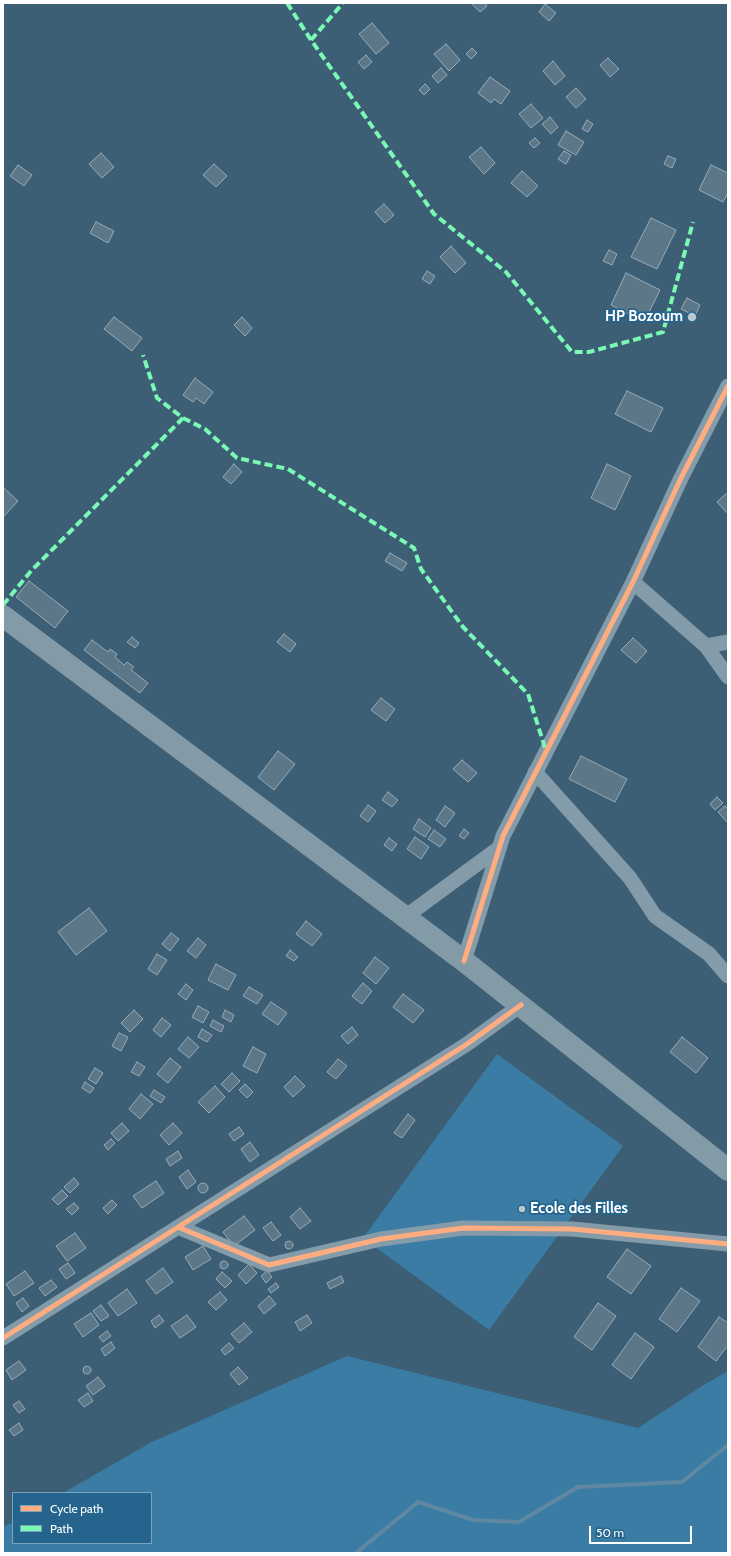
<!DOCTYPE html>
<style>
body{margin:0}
#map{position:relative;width:731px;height:1556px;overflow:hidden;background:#3d5f75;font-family:Cabin,sans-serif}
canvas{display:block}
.frame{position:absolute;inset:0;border:4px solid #fff;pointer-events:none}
.legend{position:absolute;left:12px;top:1492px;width:140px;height:52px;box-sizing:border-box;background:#25658d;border:1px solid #7ca3bb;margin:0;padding:5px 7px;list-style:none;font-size:12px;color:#fff}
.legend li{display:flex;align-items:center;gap:8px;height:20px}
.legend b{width:20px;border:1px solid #7ca3bb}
.scale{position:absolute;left:589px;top:1526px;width:103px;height:18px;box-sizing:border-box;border:2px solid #fff;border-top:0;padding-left:5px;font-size:12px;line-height:14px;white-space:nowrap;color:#fff;-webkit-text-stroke:3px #25658d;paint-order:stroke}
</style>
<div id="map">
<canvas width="731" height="1556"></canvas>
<div class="frame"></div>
<ul class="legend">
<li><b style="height:5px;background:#ffac80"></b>Cycle path</li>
<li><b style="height:5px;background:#7af9b4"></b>Path</li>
</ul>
<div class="scale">50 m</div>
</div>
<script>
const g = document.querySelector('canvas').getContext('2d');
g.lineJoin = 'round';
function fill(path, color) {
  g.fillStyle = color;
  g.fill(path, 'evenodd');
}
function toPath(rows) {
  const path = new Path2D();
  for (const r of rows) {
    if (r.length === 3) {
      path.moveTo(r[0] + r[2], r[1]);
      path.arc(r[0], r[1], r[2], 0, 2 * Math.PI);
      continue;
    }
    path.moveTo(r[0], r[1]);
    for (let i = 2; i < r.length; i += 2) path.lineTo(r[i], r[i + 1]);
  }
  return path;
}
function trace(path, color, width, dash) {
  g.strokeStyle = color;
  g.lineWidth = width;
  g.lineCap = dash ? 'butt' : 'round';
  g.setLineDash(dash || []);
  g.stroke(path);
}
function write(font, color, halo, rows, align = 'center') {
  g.font = font + ' Cabin,sans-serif';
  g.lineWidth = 3.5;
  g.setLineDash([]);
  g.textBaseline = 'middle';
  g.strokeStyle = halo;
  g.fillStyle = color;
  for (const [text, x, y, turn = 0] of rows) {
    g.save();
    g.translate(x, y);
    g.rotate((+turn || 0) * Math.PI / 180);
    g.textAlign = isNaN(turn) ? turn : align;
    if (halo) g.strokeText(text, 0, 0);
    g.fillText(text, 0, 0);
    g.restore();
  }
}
fill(toPath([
 [497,1054,623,1146,489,1330,363,1238],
 [347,1356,638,1428,702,1386,728,1371,728,1553,3,1553,3,1527,13,1522,13,1543,151,1543,151,1493,63,1493,152,1442]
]), '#3a7ca3');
trace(toPath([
 [356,1553,418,1502,473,1520,519,1522,578,1487,682,1482,728,1445]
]), '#6088a2', 4);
const building = toPath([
 [471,3,485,3,487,6,480,12,471,3],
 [545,4,556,13,549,21,539,12,545,4],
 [372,23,389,43,376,54,359,34,372,23],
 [446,44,460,60,449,71,434,54,446,44],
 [472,48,477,53,471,59,466,54,472,48],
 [366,55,372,62,364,69,358,62,366,55],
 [608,58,619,69,610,77,600,65,608,58],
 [553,61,565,76,555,85,543,71,553,61],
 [441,68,447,75,438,83,432,76,441,68],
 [490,77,510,91,501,104,494,99,491,103,478,93,490,77],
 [425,84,430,89,424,95,419,90,425,84],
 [576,88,586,99,576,108,566,97,576,88],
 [531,104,543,118,531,128,519,114,531,104],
 [550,117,558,127,551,134,542,124,550,117],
 [587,120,593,124,588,132,582,129,587,120],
 [566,131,584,142,576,155,558,145,566,131],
 [535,138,540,143,534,148,529,143,535,138],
 [481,147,495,163,484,174,469,157,481,147],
 [564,151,571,155,566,164,558,159,564,151],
 [101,153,114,167,102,178,89,164,101,153],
 [668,156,676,159,672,168,664,164,668,156],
 [214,164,227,176,216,187,203,175,214,164],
 [18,165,32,175,24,186,10,176,18,165],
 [711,165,728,173,728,193,723,202,699,190,711,165],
 [522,171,538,186,527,197,511,183,522,171],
 [384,204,394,215,385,223,375,212,384,204],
 [651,218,676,230,657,269,631,257,651,218],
 [96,222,114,231,108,243,90,233,96,222],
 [451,246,466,263,455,273,440,257,451,246],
 [609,250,617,254,612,265,603,261,609,250],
 [427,271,435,276,430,284,422,279,427,271],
 [626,273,660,290,644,322,611,305,626,273],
 [687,298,700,305,695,316,681,309,687,298],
 [114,317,142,338,132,351,104,329,114,317],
 [242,317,252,328,245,336,234,325,242,317],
 [195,378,213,392,204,404,196,398,193,402,183,395,195,378],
 [627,391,663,408,651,432,615,414,627,391],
 [234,464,242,472,231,484,223,477,234,464],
 [607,464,631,476,615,510,591,498,607,464],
 [3,487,18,501,3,517,3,487],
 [728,492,728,514,717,502,728,492],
 [390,553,407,563,402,571,385,561,390,553],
 [29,581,68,611,55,628,16,597,29,581],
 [284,634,296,644,290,652,277,642,284,634],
 [132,637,139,643,135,648,127,642,132,637],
 [633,638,647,651,636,663,621,650,633,638],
 [92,640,108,652,110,649,117,654,115,657,124,665,127,662,134,667,131,670,148,683,140,693,84,650,92,640],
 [381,698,395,709,386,721,371,710,381,698],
 [278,751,295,764,274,790,258,777,278,751],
 [581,756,627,779,615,802,569,779,581,756],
 [462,760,477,773,468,782,453,769,462,760],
 [388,792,398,800,392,807,382,800,388,792],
 [717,797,723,803,715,810,710,804,717,797],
 [368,805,376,811,368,822,360,816,368,805],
 [445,806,455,813,445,827,436,820,445,806],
 [725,806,728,809,728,823,718,812,725,806],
 [419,819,431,828,425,837,413,829,419,819],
 [464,829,469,833,464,839,459,836,464,829],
 [434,830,446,839,440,847,428,839,434,830],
 [415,837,429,847,421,859,407,849,415,837],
 [389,838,397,844,392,851,384,845,389,838],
 [89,908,107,931,76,955,58,932,89,908],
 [306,921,322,934,312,946,296,934,306,921],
 [171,933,179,939,170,951,162,944,171,933],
 [198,938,206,945,196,958,187,951,198,938],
 [290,950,298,957,294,961,286,956,290,950],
 [157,954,167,960,157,975,148,969,157,954],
 [375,957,389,968,376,984,363,973,375,957],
 [216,964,236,975,228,990,208,980,216,964],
 [363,983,372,991,362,1004,352,996,363,983],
 [186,984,193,990,186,1000,178,994,186,984],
 [249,987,263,995,257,1004,243,996,249,987],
 [403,994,424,1010,413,1023,393,1007,403,994],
 [271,1002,287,1013,278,1025,262,1014,271,1002],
 [198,1006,209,1012,203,1023,192,1017,198,1006],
 [134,1010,143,1019,130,1032,121,1023,134,1010],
 [225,1010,234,1015,231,1022,222,1017,225,1010],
 [162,1018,171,1025,161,1037,153,1030,162,1018],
 [213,1020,224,1026,221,1032,210,1026,213,1020],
 [352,1027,358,1035,348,1044,341,1036,352,1027],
 [202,1029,212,1035,207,1042,198,1037,202,1029],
 [119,1033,128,1037,121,1051,112,1046,119,1033],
 [188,1037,199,1047,189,1058,178,1049,188,1037],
 [682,1037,708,1058,696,1073,670,1052,682,1037],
 [253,1047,266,1054,257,1073,243,1066,253,1047],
 [170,1058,181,1067,168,1083,157,1074,170,1058],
 [338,1059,347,1066,336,1079,327,1072,338,1059],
 [137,1062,145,1067,139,1076,131,1072,137,1062],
 [95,1068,103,1073,96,1084,88,1079,95,1068],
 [232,1073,240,1081,229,1092,221,1084,232,1073],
 [295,1076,305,1086,293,1097,284,1087,295,1076],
 [85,1082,94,1088,90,1093,82,1088,85,1082],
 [245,1084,253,1092,247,1098,239,1090,245,1084],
 [215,1086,225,1097,209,1113,198,1102,215,1086],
 [154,1090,165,1097,161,1103,150,1096,154,1090],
 [141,1094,153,1104,140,1119,129,1109,141,1094],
 [408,1114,415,1120,402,1138,394,1133,408,1114],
 [122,1123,129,1131,118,1141,111,1133,122,1123],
 [173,1123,182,1133,169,1145,160,1135,173,1123],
 [239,1127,244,1134,234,1141,229,1134,239,1127],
 [111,1139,115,1143,108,1150,104,1145,111,1139],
 [250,1142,259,1155,250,1162,241,1149,250,1142],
 [178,1151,182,1158,170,1166,166,1159,178,1151],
 [188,1170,196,1182,187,1189,179,1177,188,1170],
 [74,1178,79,1184,70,1193,64,1187,74,1178],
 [156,1181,164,1193,142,1208,133,1196,156,1181],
 [203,1188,5],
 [62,1190,68,1196,58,1205,52,1199,62,1190],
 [112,1200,117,1205,108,1214,103,1208,112,1200],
 [74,1203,79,1208,72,1215,66,1209,74,1203],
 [300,1208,311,1221,300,1229,290,1217,300,1208],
 [244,1216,255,1230,234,1246,223,1232,244,1216],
 [271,1222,281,1235,273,1241,263,1228,271,1222],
 [75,1233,86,1248,67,1261,56,1246,75,1233],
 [289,1245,4],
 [203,1246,211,1259,193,1270,185,1257,203,1246],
 [627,1249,651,1266,631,1294,607,1277,627,1249],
 [224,1265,4],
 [68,1263,75,1273,66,1279,59,1269,68,1263],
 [249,1264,257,1273,246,1284,238,1275,249,1264],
 [163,1268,173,1282,156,1294,146,1281,163,1268],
 [25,1271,34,1283,14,1296,6,1284,25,1271],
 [267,1271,272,1277,266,1283,261,1276,267,1271],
 [222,1272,232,1281,225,1288,216,1279,222,1272],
 [341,1276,344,1282,330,1289,327,1283,341,1276],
 [51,1280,57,1287,45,1296,39,1288,51,1280],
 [276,1283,279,1287,271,1293,268,1289,276,1283],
 [681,1288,700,1301,677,1332,659,1319,681,1288],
 [127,1289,137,1303,118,1316,108,1303,127,1289],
 [220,1292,227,1300,216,1310,208,1302,220,1292],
 [269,1296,276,1304,264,1314,258,1306,269,1296],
 [23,1298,29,1306,22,1312,16,1303,23,1298],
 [598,1303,616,1316,592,1350,574,1337,598,1303],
 [101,1305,109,1316,101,1321,93,1311,101,1305],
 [91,1313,99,1325,83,1337,74,1324,91,1313],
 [159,1315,164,1321,155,1328,151,1321,159,1315],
 [187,1315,196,1327,180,1338,171,1326,187,1315],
 [307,1315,312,1323,300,1331,295,1322,307,1315],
 [719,1317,728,1323,728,1345,716,1361,698,1347,719,1317],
 [244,1323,252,1332,239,1343,231,1334,244,1323],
 [107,1331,111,1336,103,1342,99,1337,107,1331],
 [635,1333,654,1347,631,1379,612,1365,635,1333],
 [111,1342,115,1348,105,1356,101,1349,111,1342],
 [229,1343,234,1348,225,1355,221,1350,229,1343],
 [19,1361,26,1370,12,1380,6,1370,19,1361],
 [87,1370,4],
 [238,1367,248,1378,239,1385,230,1374,238,1367],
 [98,1377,105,1386,93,1395,86,1386,98,1377],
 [88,1393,93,1401,84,1407,78,1400,88,1393],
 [19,1401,25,1409,19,1413,13,1405,19,1401],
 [19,1423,23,1430,14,1436,9,1430,19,1423]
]);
fill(building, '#5c7788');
trace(building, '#98abb8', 1);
trace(toPath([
 [633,582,706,646,728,677],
 [706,646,728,642],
 [535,772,630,878,655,916,709,954,728,976],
 [405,917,499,848],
 [464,961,503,836,633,582,681,478,728,386],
 [178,1227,269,1265,381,1239,463,1228,572,1229,728,1244],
 [3,1338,467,1044,521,1005]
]), '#849ba9', 15);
trace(toPath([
 [3,616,464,961,728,1170]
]), '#839aa7', 22);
trace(toPath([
 [287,3,311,40,434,214,506,272,572,352,589,352,663,332,693,222],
 [311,40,343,3],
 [183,418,205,429,237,458,288,469,414,548,421,569,463,627,528,694,546,751],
 [3,605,31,571,183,418,157,398,143,355]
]), '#7af9b4', 4, [8, 4]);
trace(toPath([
 [464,961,503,836,633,582,681,478,728,386],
 [178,1227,269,1265,381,1239,463,1228,572,1229,728,1244],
 [3,1338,467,1044,521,1005]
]), '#ffac80', 5);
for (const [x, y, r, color] of [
 [692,317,5,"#bbc7cf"],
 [522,1209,4,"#bbc7cf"]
]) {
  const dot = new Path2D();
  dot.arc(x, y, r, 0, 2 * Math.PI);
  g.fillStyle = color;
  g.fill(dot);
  trace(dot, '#25658d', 1.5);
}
write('bold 15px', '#fff', '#25658d', [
 ["HP Bozoum",683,317],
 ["Ecole des Filles",530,1209,"left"]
], 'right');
</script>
